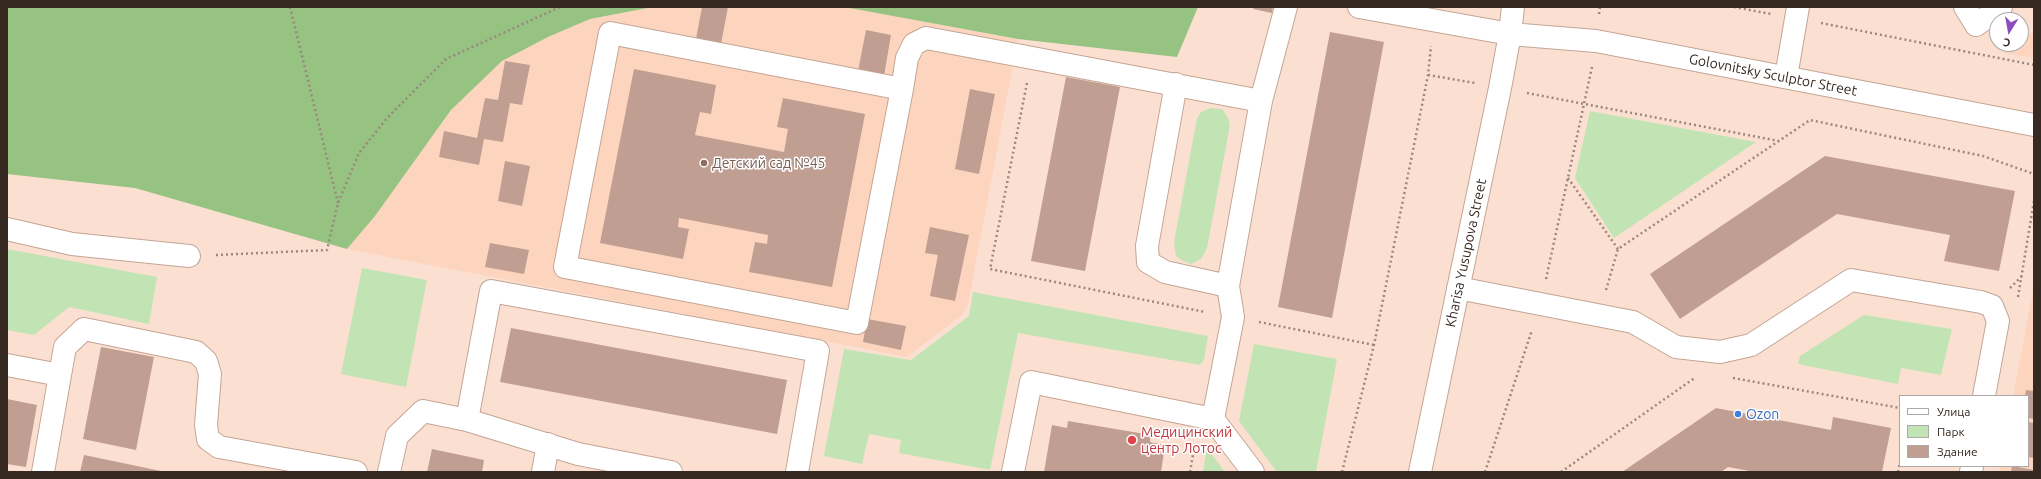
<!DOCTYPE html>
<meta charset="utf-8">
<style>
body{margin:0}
#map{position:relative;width:2041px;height:479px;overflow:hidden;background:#fbe0d2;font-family:Ubuntu,sans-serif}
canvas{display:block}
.frame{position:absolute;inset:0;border:8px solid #352922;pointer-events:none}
.legend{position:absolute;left:1899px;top:395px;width:130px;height:72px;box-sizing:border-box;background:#fff;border:1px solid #aea9a7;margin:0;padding:5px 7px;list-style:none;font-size:12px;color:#352922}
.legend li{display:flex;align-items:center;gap:8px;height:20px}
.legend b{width:20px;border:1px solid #aea9a7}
.north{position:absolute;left:1989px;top:12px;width:40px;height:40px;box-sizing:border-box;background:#fff;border:1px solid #aea9a7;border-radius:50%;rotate:191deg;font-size:11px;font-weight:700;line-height:16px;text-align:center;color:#352922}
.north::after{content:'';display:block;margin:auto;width:14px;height:18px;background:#8e4cc1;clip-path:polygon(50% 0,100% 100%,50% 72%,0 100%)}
</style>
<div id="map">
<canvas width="2041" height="479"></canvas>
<div class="frame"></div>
<ul class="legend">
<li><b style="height:5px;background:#fff"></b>Улица</li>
<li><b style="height:11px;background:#c2e4b4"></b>Парк</li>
<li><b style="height:11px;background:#c09e92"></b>Здание</li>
</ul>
<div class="north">С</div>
</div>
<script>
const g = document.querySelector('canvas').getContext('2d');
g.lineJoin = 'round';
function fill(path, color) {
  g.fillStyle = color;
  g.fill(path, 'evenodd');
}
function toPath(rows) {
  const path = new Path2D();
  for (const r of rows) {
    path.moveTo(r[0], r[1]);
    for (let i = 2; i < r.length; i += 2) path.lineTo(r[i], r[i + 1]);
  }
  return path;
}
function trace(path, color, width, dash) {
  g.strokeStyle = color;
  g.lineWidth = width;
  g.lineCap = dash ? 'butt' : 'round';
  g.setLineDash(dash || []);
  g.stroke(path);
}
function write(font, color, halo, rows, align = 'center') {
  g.font = font + ' Ubuntu,sans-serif';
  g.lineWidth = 3;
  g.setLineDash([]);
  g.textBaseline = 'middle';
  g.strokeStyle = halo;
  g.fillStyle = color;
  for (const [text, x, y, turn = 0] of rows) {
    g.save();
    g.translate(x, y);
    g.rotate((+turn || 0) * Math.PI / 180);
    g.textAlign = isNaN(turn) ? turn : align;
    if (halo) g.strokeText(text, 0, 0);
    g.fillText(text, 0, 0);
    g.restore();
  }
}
fill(toPath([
 [653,7,844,7,1018,39,968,304,963,314,907,357,347,249,375,216,451,110,502,61,548,37,590,19],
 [2034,31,2034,58,2004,53,2016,44,2021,44,2021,40],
 [2034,286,2034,472,1999,472,2000,466,2028,466,2028,396,2013,396]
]), '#fdd5bf');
fill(toPath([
 [1210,108,1222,109,1228,117,1230,125,1207,248,1201,259,1191,264,1183,261,1176,256,1174,242,1197,118,1201,112],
 [1590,111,1756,142,1614,238,1575,178],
 [7,249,157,277,149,324,69,307,34,335,7,330],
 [362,268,427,280,406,387,341,374],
 [973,292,1208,336,1204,360,1200,365,1018,333,990,470,899,453,901,440,869,434,862,464,824,456,844,349,911,360,969,316],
 [1864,315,1952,329,1941,375,1901,368,1898,384,1798,364,1800,356],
 [1254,344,1337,359,1316,472,1277,472,1239,421],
 [1207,448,1225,472,1203,472]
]), '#c2e4b4');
fill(toPath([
 [7,7,653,7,590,19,548,37,502,61,451,110,375,216,347,249,135,188,7,174],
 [844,7,1198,7,1177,57,1018,39]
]), '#96c282');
fill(toPath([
 [702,7,728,7,721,44,696,39],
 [1254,7,1273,7,1272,13,1253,9],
 [866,30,891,35,884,76,858,71],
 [1330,32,1384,42,1332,318,1278,307],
 [505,61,530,65,522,105,510,103,503,142,484,139,479,165,439,157,444,131,477,138,485,98,498,100],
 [634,69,716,85,711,114,700,112,695,135,784,152,788,129,777,127,783,98,865,114,832,287,749,272,755,242,767,244,768,235,679,218,678,227,689,229,683,259,600,243],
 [1066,77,1120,87,1085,271,1031,261],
 [970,89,995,94,979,174,955,169],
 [1825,156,2015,191,1999,271,1944,261,1950,235,1837,214,1680,319,1650,274],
 [505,161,530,166,522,206,498,201],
 [930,227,969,235,955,301,930,296,938,255,925,253],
 [490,243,529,250,524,274,485,267],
 [867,319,906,326,901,350,863,342],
 [511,328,787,380,777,434,500,382],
 [101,347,154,357,136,450,83,439],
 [2026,390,2034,391,2034,419,2028,418,2028,396,2025,396],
 [7,399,37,405,26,467,7,464],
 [1716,408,1831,430,1833,417,1891,428,1882,472,1755,472,1728,467,1721,472,1622,472],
 [1068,421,1151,435,1150,442,1165,445,1161,472,1044,472,1052,425,1067,428],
 [2028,422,2034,423,2034,458,2028,457],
 [432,449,484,460,482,472,427,472],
 [84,455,161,471,161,472,80,472],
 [2012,466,2034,470,2034,472,2011,472]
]), '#c09e92');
const minor = toPath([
 [1359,7,1510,34,1596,41,2034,125],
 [1965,7,1976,25,2001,7],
 [1786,77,1798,7],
 [1176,84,1147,246,1148,262,1165,272,1228,286],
 [902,89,610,33,565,267,857,323,902,89,907,58,914,44,926,38,1261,101],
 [7,229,72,244,189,256],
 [1458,288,1633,322,1676,347,1720,352,1751,345,1851,280,1981,302,1992,306,1998,321,1984,396],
 [7,365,60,375,65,347,84,329,196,352,206,361,210,374,206,425,208,439,219,447,356,472],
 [467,420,491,291,818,351,797,472],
 [43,472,60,375],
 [389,472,397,436,423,411,467,420,578,454,671,472],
 [543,472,548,444],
 [1013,472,1031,382,1213,419],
 [1253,472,1213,419,1233,317,1228,286,1261,101,1286,7],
 [1420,472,1500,88,1510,34,1513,7],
 [1971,472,1972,466]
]);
trace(minor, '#c4a594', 24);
trace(toPath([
 [290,7,338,203],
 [1734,7,1771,14],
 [1599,14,1600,7],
 [1821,23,2034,65],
 [1428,75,1475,83],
 [1027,83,990,269,1205,312],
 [1527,93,1779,141],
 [1568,178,1618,249],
 [216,255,327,250,338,203,359,153,388,117,446,59,560,7],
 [1546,279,1592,67],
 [2010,288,2022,276],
 [1606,290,1618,249,1810,120,1983,156,2034,174],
 [2018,297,2034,201],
 [1259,322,1374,345],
 [1733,378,1900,408],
 [1190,472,1195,443],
 [1342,472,1374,345,1428,75,1431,46],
 [1485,472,1532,330],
 [1561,472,1696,377],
 [1898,472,1900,462]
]), '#9b877d', 2.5, [2, 3]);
trace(minor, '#fff', 22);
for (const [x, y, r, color] of [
 [704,163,4,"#8d6e63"],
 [1738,414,4,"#3f7fe0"],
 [1132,440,5,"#e0444e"]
]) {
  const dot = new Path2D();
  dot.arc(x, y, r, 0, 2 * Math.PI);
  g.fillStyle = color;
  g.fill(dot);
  trace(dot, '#fff', 1.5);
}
write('14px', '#352922', '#fff', [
 ["Golovnitsky Sculptor Street",1773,75,11],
 ["Kharisa Yusupova Street",1466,253,-78]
]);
write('14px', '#785e54', '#fff', [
 ["Детский сад №45",712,163]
], 'left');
write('14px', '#366cbe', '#fff', [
 ["Ozon",1746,414]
], 'left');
write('14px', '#be3a42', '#fff', [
 ["Медицинский",1141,432],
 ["центр Лотос",1141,448]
], 'left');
</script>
